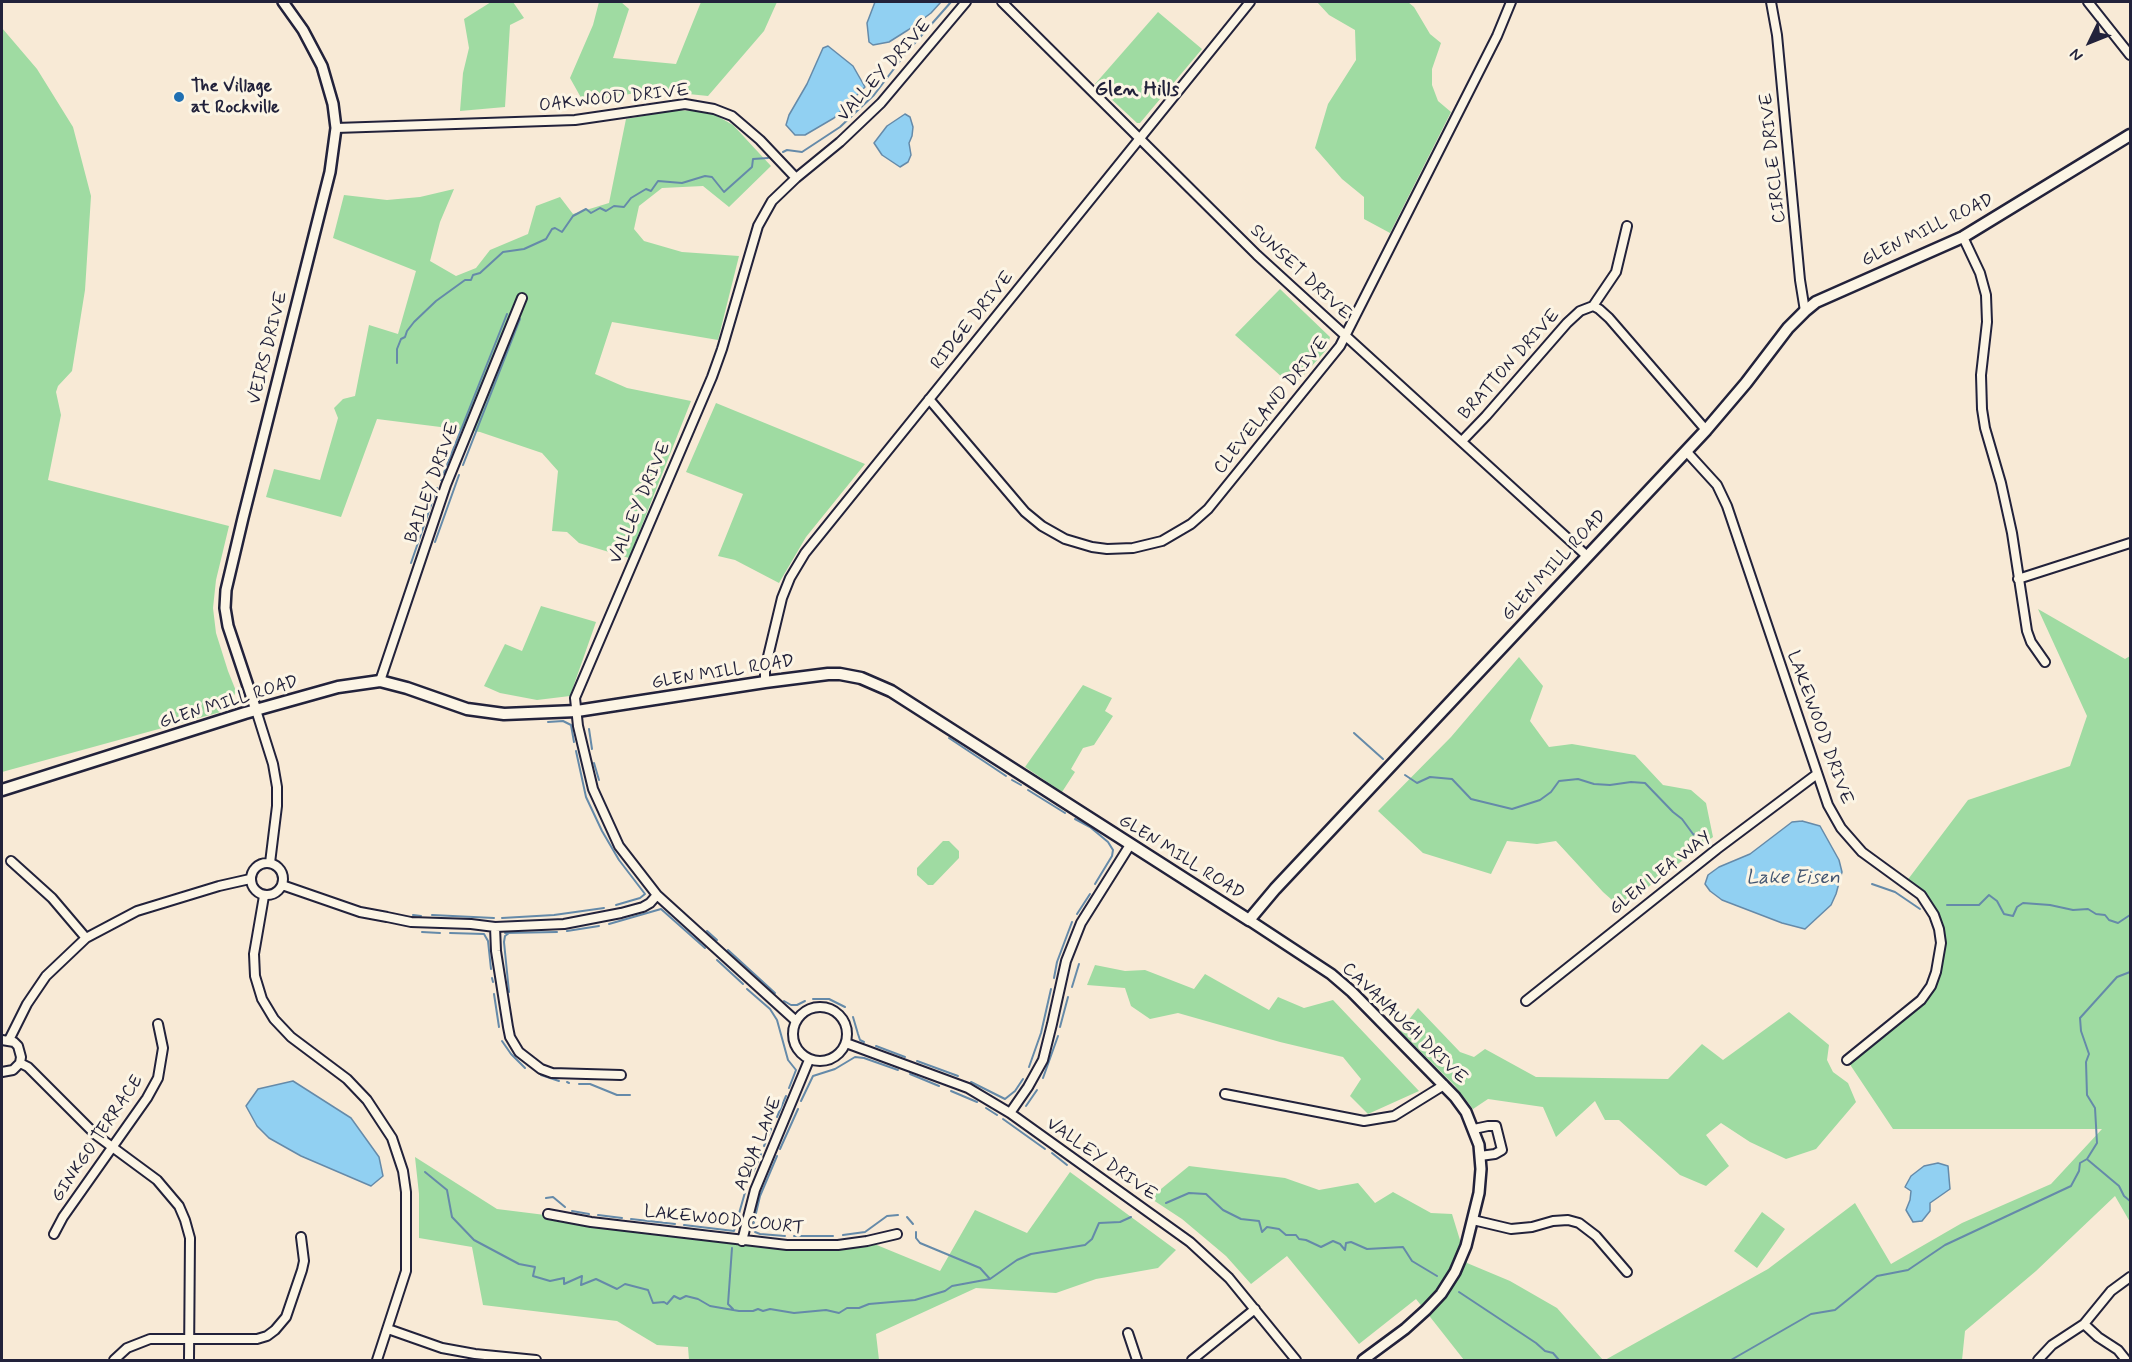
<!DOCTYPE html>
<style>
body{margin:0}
#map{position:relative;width:2132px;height:1362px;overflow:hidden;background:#f8ead6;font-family:Mynerve,sans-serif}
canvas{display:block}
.frame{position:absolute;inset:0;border:3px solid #22223b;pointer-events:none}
.north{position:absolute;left:2060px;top:12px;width:60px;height:60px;-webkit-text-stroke:4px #fcf5e5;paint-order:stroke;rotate:227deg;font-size:16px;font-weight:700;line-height:24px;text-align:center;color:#22223b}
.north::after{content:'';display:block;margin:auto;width:21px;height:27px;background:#22223b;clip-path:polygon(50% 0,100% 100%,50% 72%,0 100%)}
</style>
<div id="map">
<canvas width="2132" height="1362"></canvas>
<div class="frame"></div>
<div class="north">N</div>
</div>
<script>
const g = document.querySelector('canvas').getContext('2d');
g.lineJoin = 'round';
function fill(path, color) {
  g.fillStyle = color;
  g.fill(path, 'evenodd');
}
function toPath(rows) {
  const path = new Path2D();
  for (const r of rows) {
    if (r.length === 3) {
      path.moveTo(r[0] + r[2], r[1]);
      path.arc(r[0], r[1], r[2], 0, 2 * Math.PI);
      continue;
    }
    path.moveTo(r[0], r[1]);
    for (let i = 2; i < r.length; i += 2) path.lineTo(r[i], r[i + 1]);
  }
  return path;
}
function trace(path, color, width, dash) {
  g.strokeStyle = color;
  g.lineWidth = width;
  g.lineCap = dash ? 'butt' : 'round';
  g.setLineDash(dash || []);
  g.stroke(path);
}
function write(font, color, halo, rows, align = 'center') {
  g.font = font + ' Mynerve,sans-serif';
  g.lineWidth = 6;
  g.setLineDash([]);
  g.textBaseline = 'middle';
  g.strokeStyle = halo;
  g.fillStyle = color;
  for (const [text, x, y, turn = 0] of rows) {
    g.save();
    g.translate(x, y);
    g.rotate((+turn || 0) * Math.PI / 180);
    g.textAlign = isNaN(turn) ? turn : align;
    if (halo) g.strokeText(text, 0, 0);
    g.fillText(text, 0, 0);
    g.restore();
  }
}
fill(toPath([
 [491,2,513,2,524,18,510,25,505,107,460,111,463,73,469,48,464,19],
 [599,2,621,2,629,9,613,58,676,64,701,2,777,2,764,31,708,96,650,90,584,103,570,78,593,25],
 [1317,2,1408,2,1414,7,1430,34,1441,43,1432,69,1432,85,1438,101,1451,112,1390,233,1364,219,1364,197,1342,179,1315,148,1328,104,1356,60,1355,30,1329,15],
 [1158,12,1202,49,1140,123,1137,123,1095,84],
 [2,28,37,69,73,127,91,196,85,290,72,371,58,386,56,392,61,415,48,480,229,526,216,580,213,608,216,633,228,671,236,691,228,710,2,772],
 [676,110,710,112,733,125,771,166,729,207,703,186,662,188,639,206,634,229,644,241,682,252,739,256,718,340,612,322,595,374,627,388,691,401,629,558,579,543,567,532,552,531,558,471,542,453,480,432,377,419,341,517,266,497,274,469,320,480,338,418,334,408,343,399,355,396,369,325,398,334,416,271,333,238,344,195,387,200,420,197,454,189,440,222,430,261,456,276,476,268,490,250,528,234,536,206,560,197,573,214,609,203,626,119],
 [1280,289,1330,337,1327,349,1293,387,1235,335],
 [716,403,865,464,806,537,779,583,735,560,718,556,743,494,686,472],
 [541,606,596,622,570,696,537,700,500,693,484,686,505,644,522,651],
 [2038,609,2125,659,2130,656,2130,1222,2115,1196,2036,1271,1965,1331,1962,1360,1605,1360,1768,1269,1855,1203,1891,1264,1962,1223,2051,1184,2102,1129,1893,1129,1847,1060,1921,1000,1931,986,1941,943,1934,915,1906,882,1968,800,2070,766,2087,716],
 [1519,657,1543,686,1530,721,1549,747,1572,744,1635,755,1663,785,1691,790,1706,803,1713,837,1621,908,1603,892,1556,841,1537,844,1507,841,1491,874,1423,853,1378,811,1451,737],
 [1083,685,1112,698,1105,711,1113,716,1094,745,1083,748,1071,769,1075,772,1062,792,1025,767],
 [943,841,949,841,959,851,959,858,933,885,928,885,917,875,917,868],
 [1095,965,1125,971,1145,970,1194,989,1205,974,1269,1010,1278,997,1304,1008,1333,1000,1419,1091,1368,1114,1350,1096,1361,1079,1343,1057,1280,1042,1178,1013,1150,1019,1131,1006,1125,988,1087,985],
 [1418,1008,1460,1052,1474,1057,1485,1049,1536,1077,1668,1079,1702,1044,1723,1060,1789,1012,1829,1045,1827,1060,1833,1072,1848,1083,1856,1102,1816,1149,1786,1159,1750,1142,1721,1123,1706,1135,1729,1166,1706,1186,1680,1175,1619,1120,1605,1120,1595,1101,1556,1137,1543,1107,1488,1099,1473,1109,1455,1086,1400,1031],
 [415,1157,497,1209,786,1245,867,1241,940,1271,975,1210,1027,1233,1070,1172,1176,1250,1158,1268,1096,1279,1056,1293,976,1288,876,1334,879,1360,689,1360,688,1347,657,1345,617,1321,483,1305,472,1247,419,1238,419,1194],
 [1189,1166,1285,1178,1319,1190,1358,1183,1375,1203,1393,1192,1431,1213,1452,1214,1467,1263,1510,1281,1557,1308,1603,1360,1464,1360,1416,1299,1359,1344,1287,1256,1251,1284,1226,1256,1182,1219,1150,1198],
 [1762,1212,1785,1229,1757,1268,1734,1251]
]), '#9fdba2');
const water = toPath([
 [875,2,941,2,931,13,908,30,889,42,873,45,869,42,867,23,875,2],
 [828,46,853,66,865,87,834,118,805,135,795,135,786,125,789,115,807,84,823,48,828,46],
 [905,114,910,117,913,127,912,136,909,143,911,155,908,162,900,167,882,155,874,143,887,126,905,114],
 [1802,821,1820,826,1839,860,1842,872,1836,894,1831,905,1805,929,1782,923,1722,900,1710,891,1705,884,1708,875,1719,867,1750,854,1792,822,1802,821],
 [293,1081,351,1118,379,1157,383,1176,371,1186,301,1156,269,1138,257,1126,246,1106,258,1089,293,1081],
 [1938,1163,1948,1166,1950,1189,1930,1203,1930,1211,1922,1221,1913,1222,1906,1210,1910,1200,1911,1191,1905,1187,1911,1176,1924,1166,1938,1163]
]);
fill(water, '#91d0f2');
trace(water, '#658aa9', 1.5);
trace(toPath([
 [783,152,787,150,802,152,840,127,874,95,906,53,951,2],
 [397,363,397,349,401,339,405,337,407,331,414,322,436,301,465,280,471,280,473,275,480,273,503,252,524,249,546,239,552,229,555,228,562,232,573,216,586,209,591,213,600,208,606,211,614,206,624,207,631,198,646,189,651,191,658,181,682,183,705,176,712,177,724,192,752,167,753,159,768,158],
 [463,465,520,319],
 [441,480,507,314],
 [435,542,459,475],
 [411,563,437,488],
 [548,722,563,721,571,725,574,742],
 [589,729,592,749],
 [1354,733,1383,759],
 [949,738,1006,776],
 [576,751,586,797,602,831,619,860,645,894,640,898,616,905],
 [594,763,599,780],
 [1405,775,1417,783,1430,777,1452,779,1471,799,1512,809,1540,800,1551,792,1559,781,1578,779,1594,784,1610,785,1631,782,1645,783,1673,812,1682,819,1693,834,1709,841],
 [1012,780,1021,785],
 [1045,782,1073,801],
 [1028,790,1065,813],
 [1084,808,1090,812],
 [1097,817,1113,826],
 [1075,819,1090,827,1108,842,1113,850,1112,856,1095,884],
 [1122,832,1130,838],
 [1872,884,1895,892,1920,909],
 [1947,905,1979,905,1989,895,1997,901,2004,914,2013,916,2017,907,2023,903,2050,905,2073,910,2088,909,2096,914,2105,915,2109,920,2118,923,2130,915],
 [1077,914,1090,894],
 [413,915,421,916],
 [432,915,494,918],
 [502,918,554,915,604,908],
 [609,924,661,909,705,948],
 [567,931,599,926],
 [707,931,717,940],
 [422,932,440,933],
 [450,933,484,934,488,941,491,969],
 [505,933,557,932],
 [509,933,505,936,504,942,509,992],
 [728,950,775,993],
 [717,960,743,984],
 [492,978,493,982],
 [1054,978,1057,962,1072,922],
 [1072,987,1079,964],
 [747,989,770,1009,777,1020,788,1060,796,1070,789,1088],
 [494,994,499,1027],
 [813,999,829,999,845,1007],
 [784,1001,791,1005,797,1005,805,1001],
 [853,1017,858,1034,860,1040,864,1042],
 [1060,1027,1068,997],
 [502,1041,511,1054,525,1068],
 [876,1046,905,1057],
 [917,1061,958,1076],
 [1029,1067,1041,1033,1051,989],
 [910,1074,939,1086],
 [541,1075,559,1081],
 [1043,1078,1058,1036],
 [567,1082,569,1083],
 [971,1082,1005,1099,1015,1091,1023,1079],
 [579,1084,590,1084,617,1095,630,1095],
 [951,1091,977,1102],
 [801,1101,813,1076,835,1069,855,1057,864,1058,898,1070],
 [1026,1106,1037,1090],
 [986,1108,997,1115],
 [777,1117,786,1096],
 [1003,1119,1045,1149],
 [764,1146,771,1129],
 [780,1149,798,1109],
 [1052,1153,1067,1165],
 [777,1156,760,1196,753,1226,755,1232,760,1234,785,1236],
 [2088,1160,2119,1186,2124,1196,2130,1201],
 [425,1172,447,1190,452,1217,474,1240,519,1264,535,1267,533,1276,550,1281,564,1278,564,1284,582,1276,581,1285,596,1279,617,1289,625,1284,648,1290,653,1303,664,1302,667,1304,674,1296,680,1299,686,1296,698,1299,710,1306,739,1311,753,1311,758,1309,763,1311,770,1309,794,1313,826,1310,839,1313,847,1308,859,1308,869,1304,915,1300,945,1291,952,1286,990,1279,1017,1260,1031,1254,1085,1245,1092,1239,1099,1223,1120,1222,1131,1217],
 [750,1179,761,1154],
 [546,1198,553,1197,565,1207],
 [1166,1203,1189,1193,1206,1194,1223,1210,1241,1219,1259,1221,1262,1232,1267,1227,1279,1229,1286,1235,1296,1235,1299,1239,1306,1240,1321,1247,1333,1241,1340,1244,1345,1250,1346,1243,1351,1242,1367,1249,1403,1247,1412,1261,1437,1276],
 [572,1211,589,1214],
 [598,1215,622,1218],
 [907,1217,913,1224],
 [631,1219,675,1224],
 [684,1225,734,1231,746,1189],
 [916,1232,916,1238,920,1243,980,1268,990,1279],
 [843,1235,865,1232,887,1216,898,1215],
 [794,1236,833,1236],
 [732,1248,728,1304,733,1309],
 [1459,1292,1536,1343,1545,1351,1553,1353,1559,1360],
 [1731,1360,1811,1314,1835,1310,1877,1276,1908,1270,1945,1245,2071,1186,2079,1171,2080,1163,2087,1159,2097,1143,2095,1108,2087,1095,2086,1062,2089,1054,2081,1031,2080,1018,2117,977,2130,972]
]), '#658aa9', 2);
const minor = toPath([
 [1002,2,1257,255,1587,556],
 [1771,2,1777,35,1800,280,1805,311],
 [2088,2,2130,55],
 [336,128,575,120,685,104,714,109,732,116,760,140,796,178],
 [1963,237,1980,273,1986,295,1987,322,1981,375,1982,409,1985,428,2001,483,2012,533,2027,631,2031,642,2045,662],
 [1593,306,1616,272,1627,226],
 [929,399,1025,512,1042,526,1065,539,1092,547,1107,549,1133,548,1162,541,1191,524,1208,509,1340,346,1497,36,1511,2],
 [1462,441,1486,416,1567,323,1580,311,1593,306,1599,309,1609,318,1706,430],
 [1686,451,1717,485,1727,506,1828,805,1841,828,1862,852,1921,895,1934,915,1939,929,1941,943,1936,972,1931,986,1921,1000,1847,1060],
 [2018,579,2130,543],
 [380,681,446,485,522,298],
 [765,682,765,669,782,598,790,578,805,553,1250,2],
 [256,710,273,764,277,787,277,806,270,863],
 [11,861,52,898,86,938],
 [267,879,16],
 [282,885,360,912,387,917,411,922,471,924,495,927,564,924,621,913,643,907,650,903,657,895],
 [264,896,254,954,255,976,262,999,274,1019,291,1037,347,1079,367,1100,392,1138,403,1171,406,1192,406,1271,377,1360],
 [495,927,496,951,508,1027,510,1037,519,1052,541,1069,552,1073,621,1075],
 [1526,1001,1717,849,1817,774],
 [820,1034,27],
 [796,1021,657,895,619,846,593,789,578,726,575,698,712,377,722,349,758,226,772,201,796,178,840,142,881,103,966,2],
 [2,1040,14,1042,18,1046,21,1057,20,1063,13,1070,2,1072],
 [9,1040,27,1004,46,976,86,938,137,911,219,886,250,879],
 [846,1043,968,1088,1010,1113,1190,1242,1229,1278,1296,1360],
 [20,1063,28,1067,96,1135,157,1180,179,1206,185,1220,190,1238,189,1360],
 [1225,1094,1364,1121,1394,1116,1444,1085],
 [1010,1113,1028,1087,1043,1060,1052,1024,1066,961,1081,923,1130,845],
 [1474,1129,1488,1126,1496,1126,1502,1150,1495,1154,1480,1156],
 [548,1214,591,1222,787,1245,838,1245,867,1241,897,1234],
 [1473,1220,1511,1229,1532,1227,1553,1221,1568,1220,1579,1223,1596,1236,1627,1272],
 [54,1234,63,1217,147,1098,158,1078,163,1048,158,1024],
 [742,1241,755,1190,809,1060],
 [2084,1324,2098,1337,2118,1350,2126,1360],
 [388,1329,442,1348,475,1354,536,1360],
 [1128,1333,1137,1360],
 [114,1360,127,1348,150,1339,257,1339,267,1336,275,1330,286,1317,302,1270,304,1261,301,1237],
 [1192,1360,1255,1309],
 [2038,1360,2052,1345,2084,1324,2111,1291,2130,1277]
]);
const tertiary = toPath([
 [256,710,228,626,225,608,226,590,243,518,330,172,336,128,333,104,322,66,303,30,283,2],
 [1249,920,1331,974,1352,992,1455,1097,1466,1112,1479,1145,1481,1169,1479,1193,1466,1246,1455,1272,1441,1294,1426,1310,1405,1329,1363,1360]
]);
const secondary = toPath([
 [2,790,245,713,338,687,380,681,407,688,467,709,504,714,577,711,765,682,828,674,840,674,861,678,891,691,1249,920,1275,889,1706,430,1746,383,1788,328,1805,311,1816,302,1963,237,2130,135]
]);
trace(minor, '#22223b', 12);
trace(tertiary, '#22223b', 14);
trace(secondary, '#22223b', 15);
trace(minor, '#fcf5e5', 8);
trace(tertiary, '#fcf5e5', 9);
trace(secondary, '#fcf5e5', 10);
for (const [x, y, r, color] of [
 [179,97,6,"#1f6fb2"]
]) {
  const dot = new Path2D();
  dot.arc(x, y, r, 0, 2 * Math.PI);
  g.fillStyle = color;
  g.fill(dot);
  trace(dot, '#fcf5e5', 2);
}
write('18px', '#22223b', '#fcf5e5', [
 ["VALLEY DRIVE",885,71,-48],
 ["OAKWOOD DRIVE",614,99,-6],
 ["CIRCLE DRIVE",1774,158,-96],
 ["GLEN MILL ROAD",1928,231,-26],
 ["SUNSET DRIVE",1300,273,43],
 ["RIDGE DRIVE",973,321,-51],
 ["VEIRS DRIVE",269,348,-76],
 ["BRATTON DRIVE",1510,365,-48],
 ["CLEVELAND DRIVE",1272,406,-51],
 ["BAILEY DRIVE",433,483,-70],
 ["VALLEY DRIVE",641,503,-67],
 ["GLEN MILL ROAD",1555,566,-47],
 ["GLEN MILL ROAD",723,673,-9],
 ["GLEN MILL ROAD",229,703,-17],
 ["LAKEWOOD DRIVE",1819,728,70],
 ["GLEN MILL ROAD",1181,858,32],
 ["GLEN LEA WAY",1661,874,-38],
 ["CAVANAUGH DRIVE",1404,1024,44],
 ["GINKGO TERRACE",98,1139,-56],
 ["AQUA LANE",759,1144,-68],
 ["VALLEY DRIVE",1101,1160,35],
 ["LAKEWOOD COURT",724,1221,6]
]);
write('bold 18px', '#22223b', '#fcf5e5', [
 ["The Village",191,87],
 ["at Rockville",191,108]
], 'left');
write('bold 20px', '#22223b', '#fcf5e5', [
 ["Glen Hills",1137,91]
]);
write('italic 20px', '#435672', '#fcf5e5', [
 ["Lake Eisen",1793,879]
]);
</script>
